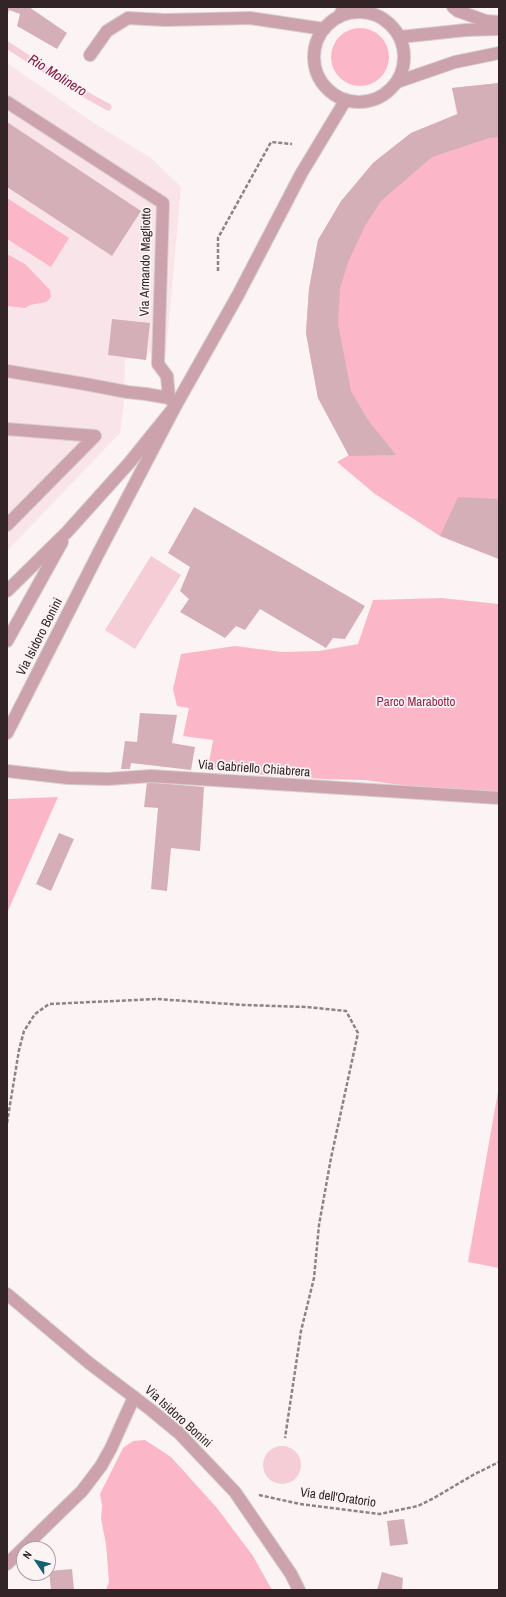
<!DOCTYPE html>
<style>
body{margin:0}
#map{position:relative;width:506px;height:1597px;overflow:hidden;background:#fcf3f5;font-family:"Archivo Narrow",sans-serif}
canvas{display:block}
.frame{position:absolute;inset:0;border:8px solid #322427;pointer-events:none}
.north{position:absolute;left:16px;top:1541px;width:40px;height:40px;box-sizing:border-box;background:#fcf3f5;border:1px solid #aba0a3;border-radius:50%;rotate:305deg;font-size:11px;font-weight:700;line-height:16px;text-align:center;color:#322427}
.north::after{content:'';display:block;margin:auto;width:14px;height:18px;background:#15606e;clip-path:polygon(50% 0,100% 100%,50% 72%,0 100%)}
</style>
<div id="map">
<canvas width="506" height="1597"></canvas>
<div class="frame"></div>
<div class="north">N</div>
</div>
<script>
const g = document.querySelector('canvas').getContext('2d');
g.lineJoin = 'round';
function fill(path, color) {
  g.fillStyle = color;
  g.fill(path, 'evenodd');
}
function toPath(rows) {
  const path = new Path2D();
  for (const r of rows) {
    if (r.length === 3) {
      path.moveTo(r[0] + r[2], r[1]);
      path.arc(r[0], r[1], r[2], 0, 2 * Math.PI);
      continue;
    }
    path.moveTo(r[0], r[1]);
    for (let i = 2; i < r.length; i += 2) path.lineTo(r[i], r[i + 1]);
  }
  return path;
}
function trace(path, color, width, dash) {
  g.strokeStyle = color;
  g.lineWidth = width;
  g.lineCap = dash ? 'butt' : 'round';
  g.setLineDash(dash || []);
  g.stroke(path);
}
function write(font, color, halo, rows, align = 'center') {
  g.font = font + ' "Archivo Narrow",sans-serif';
  g.lineWidth = 3.5;
  g.setLineDash([]);
  g.textBaseline = 'middle';
  g.strokeStyle = halo;
  g.fillStyle = color;
  for (const [text, x, y, turn = 0] of rows) {
    g.save();
    g.translate(x, y);
    g.rotate((+turn || 0) * Math.PI / 180);
    g.textAlign = isNaN(turn) ? turn : align;
    if (halo) g.strokeText(text, 0, 0);
    g.fillText(text, 0, 0);
    g.restore();
  }
}
fill(toPath([
 [7,63,94,123,151,158,181,187,166,353,149,352,146,360,125,358,124,403,120,433,7,551]
]), '#f9e5e9');
fill(toPath([
 [360,57,29],
 [499,83,499,559,440,536,375,494,337,462,349,455,318,398,306,333,309,289,318,240,342,201,373,163,411,133,457,114,452,88],
 [7,198,69,238,51,267,7,239],
 [7,254,25,264,50,290,51,297,46,302,30,305,25,308,7,306],
 [441,598,499,604,499,791,476,795,364,780,323,779,264,775,208,768,213,740,183,736,189,708,177,706,173,689,181,654,235,646,282,652,319,651,358,644,373,600],
 [58,797,7,913,7,799],
 [499,1086,499,1268,468,1262],
 [145,1440,171,1457,217,1508,253,1556,272,1590,106,1590,109,1582,106,1544,101,1519,102,1506,100,1494,123,1448,133,1441]
]), '#fbb7c8');
fill(toPath([
 [151,556,181,575,135,649,105,630],
 [282,1465,19]
]), '#f5cdd6');
trace(toPath([
 [7,45,72,87,108,107]
]), '#f5cdd6', 7);
fill(toPath([
 [7,7,29,7,67,33,57,49,17,26,20,14,9,10,7,17],
 [499,83,499,137,489,138,432,157,381,201,365,226,349,260,340,288,338,324,351,391,368,420,396,455,349,456,318,398,306,333,309,289,318,240,341,201,373,163,411,133,458,114,452,88],
 [7,122,141,211,112,256,7,187],
 [112,319,150,323,146,360,108,355],
 [458,497,499,499,499,559,440,536],
 [194,507,365,606,345,639,333,638,326,648,260,609,245,630,236,626,225,638,180,612,189,599,180,591,190,567,168,553],
 [140,713,177,715,172,743,195,747,191,770,131,763,130,769,121,769,125,741,137,742],
 [147,782,204,787,200,851,171,848,167,891,151,889,158,808,144,807],
 [59,833,74,839,51,891,36,884],
 [404,1519,408,1544,390,1546,387,1521],
 [72,1569,74,1590,51,1590,49,1571],
 [382,1572,403,1578,402,1590,377,1590]
]), '#d5afb8');
const service = toPath([
 [7,102,163,203,158,364,167,376,169,398,176,405,130,462,67,532,7,591],
 [7,371,85,384,127,392,146,394,169,398],
 [7,429,95,436,7,525],
 [7,641,62,542]
]);
const minor = toPath([
 [453,7,458,11,486,21,499,22],
 [339,17,344,7],
 [400,37,466,30,499,29],
 [90,55,107,31,128,18,165,20,250,18,324,29],
 [397,82,455,62,499,53],
 [7,771,68,778,108,779,151,776,499,798],
 [7,1564,82,1491,101,1466,111,1448,134,1397]
]);
const tertiary = toPath([
 [359,57,45],
 [7,733,98,554,176,405,238,295,301,174,345,101],
 [7,1294,89,1363,151,1410,179,1433,195,1450,235,1492,291,1574,299,1590]
]);
trace(service, '#d8ced0', 14);
trace(minor, '#d8ced0', 14);
trace(tertiary, '#d8ced0', 14);
trace(toPath([
 [218,271,218,238,271,142,292,144],
 [7,1123,19,1050,24,1031,35,1014,49,1004,157,999,244,1005,307,1007,346,1011,358,1033,331,1158,319,1225,314,1278,301,1331,285,1438],
 [259,1495,300,1504,380,1514,418,1506,434,1498,473,1475,499,1462]
]), '#8e8285', 2.5, [4, 2]);
trace(service, '#cca2ac', 12);
trace(minor, '#cca2ac', 12);
trace(tertiary, '#cca2ac', 12);
write('13px', '#322427', '#fcf3f5', [
 ["Via Armando Magliotto",146,262,-89],
 ["Via Isidoro Bonini",40,637,-63],
 ["Via Gabriello Chiabrera",254,769,4],
 ["Via Isidoro Bonini",178,1417,42],
 ["Via dell'Oratorio",338,1498,8]
]);
write('13px', '#91254d', '#fcf3f5', [
 ["Parco Marabotto",416,703]
]);
write('italic 14px', '#861a45', '#fcf3f5', [
 ["Rio Molinero",57,76,32]
]);
</script>
